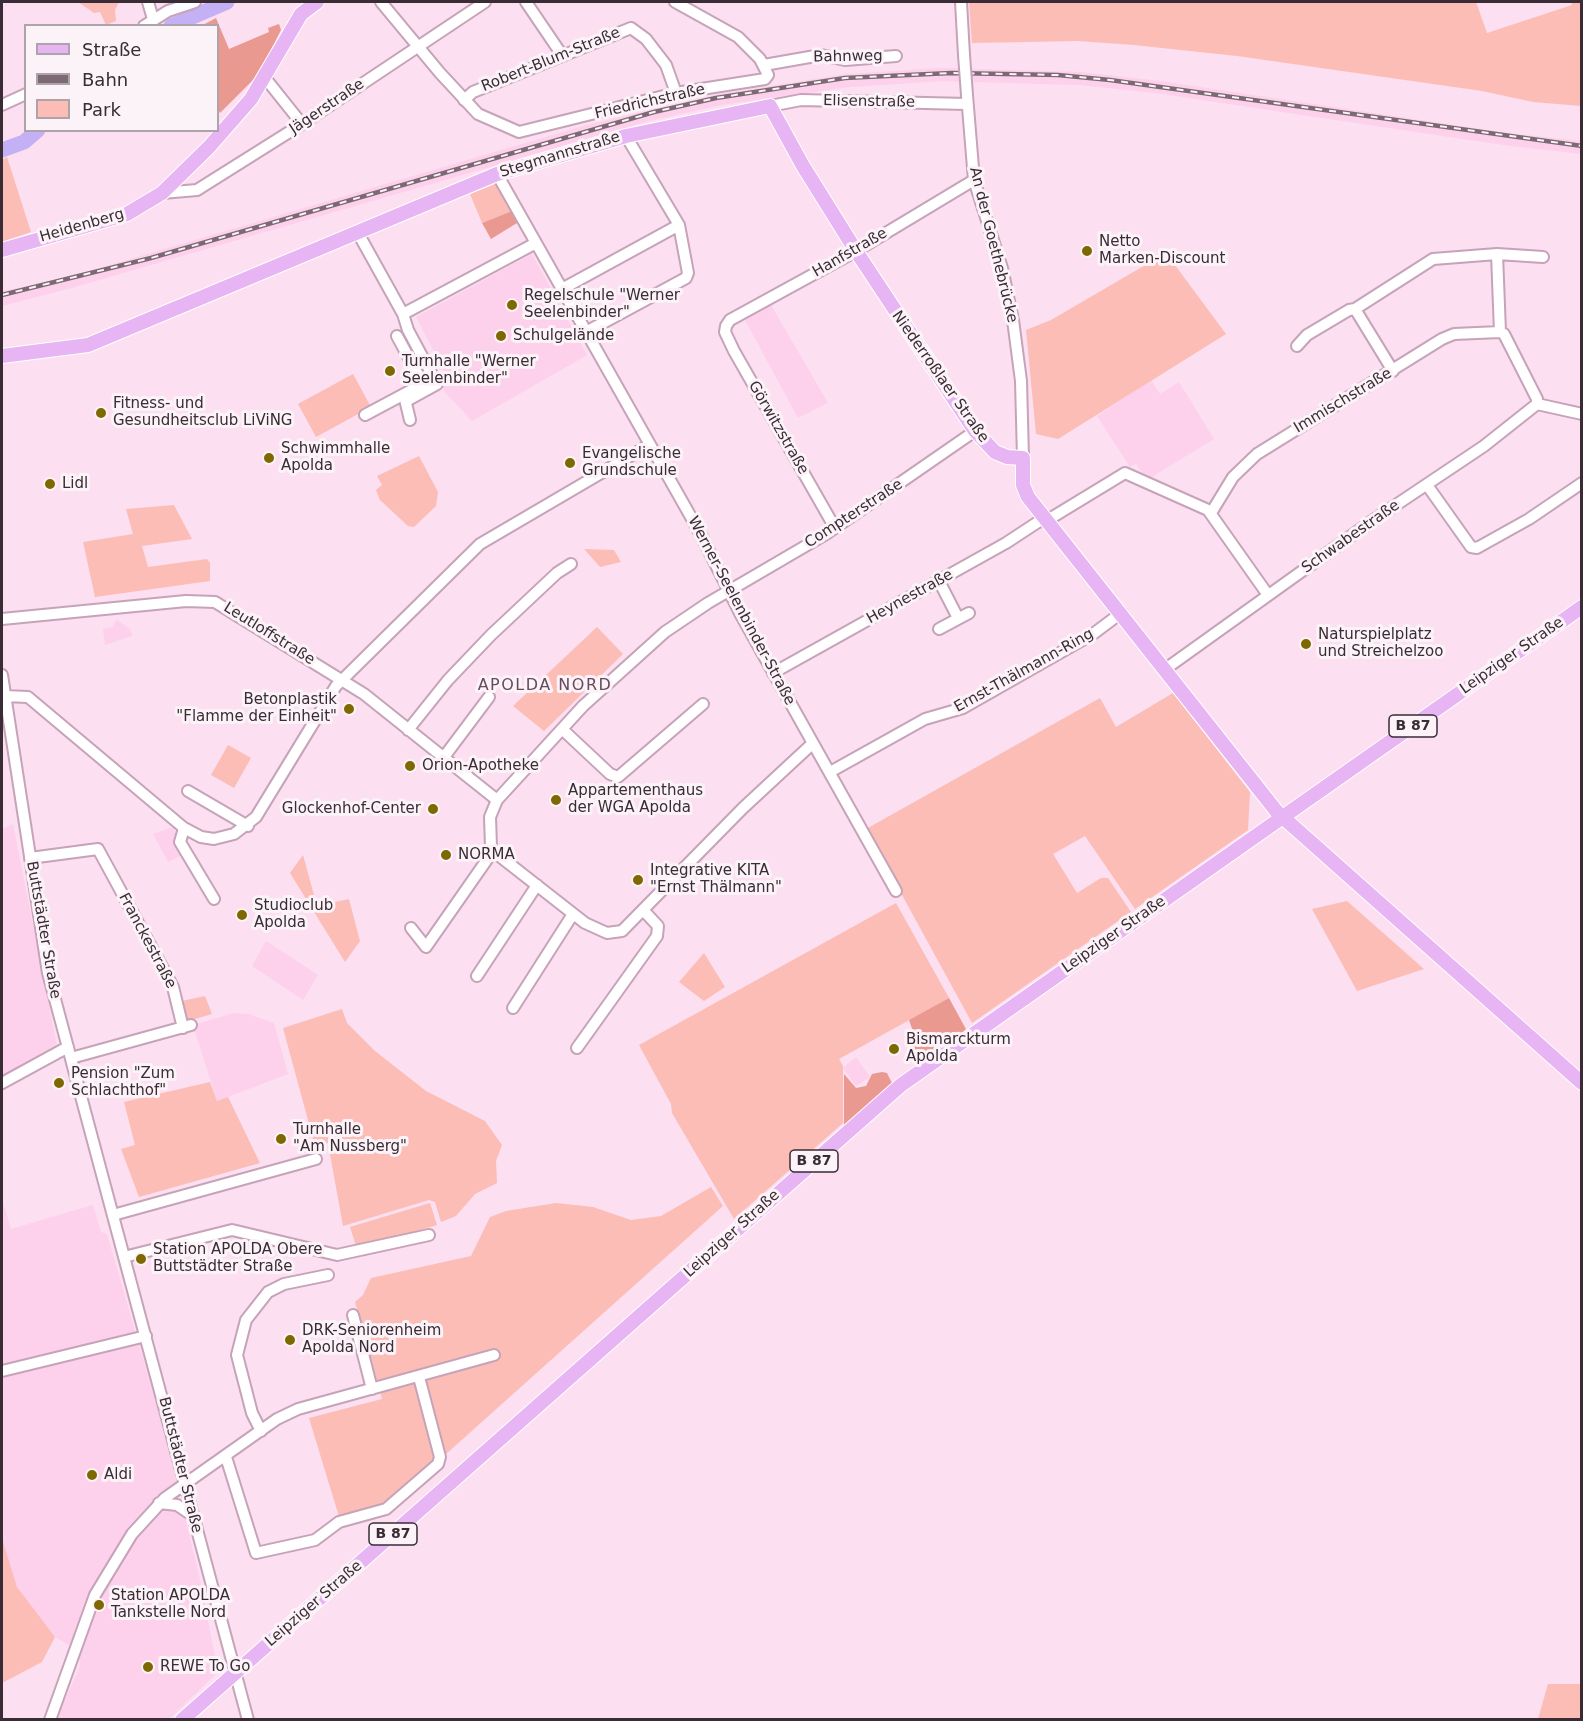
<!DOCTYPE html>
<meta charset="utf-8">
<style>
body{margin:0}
#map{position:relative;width:1583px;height:1721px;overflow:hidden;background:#fcdff0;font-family:"DejaVu Sans",sans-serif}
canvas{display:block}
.frame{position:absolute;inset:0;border:3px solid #3a2c34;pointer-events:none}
.legend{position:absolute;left:24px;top:24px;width:195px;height:108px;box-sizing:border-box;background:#fbf3f8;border:2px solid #aea3aa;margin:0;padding:8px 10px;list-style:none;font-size:18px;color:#3a2c34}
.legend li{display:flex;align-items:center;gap:12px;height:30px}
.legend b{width:30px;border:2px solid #aea3aa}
</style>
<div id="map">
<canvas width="1583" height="1721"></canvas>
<div class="frame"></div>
<ul class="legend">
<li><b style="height:8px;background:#e7b4f4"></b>Straße</li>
<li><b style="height:8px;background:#7c6974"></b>Bahn</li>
<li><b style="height:16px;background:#fbbdb6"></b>Park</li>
</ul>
</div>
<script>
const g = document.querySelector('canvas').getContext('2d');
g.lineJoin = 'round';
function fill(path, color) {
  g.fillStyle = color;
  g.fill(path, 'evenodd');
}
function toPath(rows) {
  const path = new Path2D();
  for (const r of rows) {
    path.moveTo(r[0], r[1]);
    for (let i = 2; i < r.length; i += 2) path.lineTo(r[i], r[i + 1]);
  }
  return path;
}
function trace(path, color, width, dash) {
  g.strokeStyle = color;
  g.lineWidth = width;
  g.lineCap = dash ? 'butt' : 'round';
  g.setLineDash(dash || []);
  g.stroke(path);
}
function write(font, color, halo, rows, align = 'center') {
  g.font = font + ' "DejaVu Sans",sans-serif';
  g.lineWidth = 6;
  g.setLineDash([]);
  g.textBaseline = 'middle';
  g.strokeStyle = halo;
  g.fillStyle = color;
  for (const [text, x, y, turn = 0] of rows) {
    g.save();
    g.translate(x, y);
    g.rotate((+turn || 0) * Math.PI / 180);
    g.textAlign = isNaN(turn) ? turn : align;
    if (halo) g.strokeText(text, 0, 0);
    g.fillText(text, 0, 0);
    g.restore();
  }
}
fill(toPath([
 [941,68,1081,72,1160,81,1507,133,1581,141,1581,154,1503,145,1155,93,1079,85,942,81,850,87,722,105,649,121,68,289,2,306,2,291,59,280,583,126,646,111,720,94,846,74],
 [532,254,587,355,472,421,445,392,438,377,445,373,416,317],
 [771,305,828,403,798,418,745,320],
 [1151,380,1160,394,1179,382,1214,439,1147,480,1136,464,1130,467,1097,416],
 [116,619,130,629,132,636,105,645,103,629,113,627],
 [13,824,57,1046,2,1075,2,829],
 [173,827,182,855,168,862,153,834],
 [266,941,318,975,303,1000,252,966],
 [234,1013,248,1014,274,1023,288,1074,217,1101,193,1025],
 [856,1057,870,1077,856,1086,843,1068],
 [2,1199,11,1229,93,1205,101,1232,107,1234,165,1434,199,1575,218,1672,169,1719,56,1719,80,1667,79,1651,55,1637,29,1605,17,1587,2,1538]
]), '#fdd1eb');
fill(toPath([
 [78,2,119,2,115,10,116,21,106,25,100,12,94,13],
 [969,2,1476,2,1487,33,1572,5,1571,2,1581,2,1581,106,1533,102,1482,91,1237,56,1134,45,1078,41,972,43],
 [7,157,31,232,2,242,2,160],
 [495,184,512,211,482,223,470,194],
 [1166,253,1226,334,1058,439,1036,434,1026,330,1051,320],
 [353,374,371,407,316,437,298,404],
 [419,456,438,492,436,506,414,527,408,526,380,500,376,490,382,485,377,476],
 [174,505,192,539,142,546,148,567,207,559,210,563,210,581,95,597,83,542,133,534,126,509],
 [584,549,614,550,621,562,600,567],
 [597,627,623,654,544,731,513,706],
 [1173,693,1250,792,1248,830,1135,909,1085,836,1053,854,1077,893,1101,878,1108,878,1131,912,972,1023,866,829,1100,698,1116,727],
 [228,745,251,758,234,788,211,775],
 [303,855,317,906,349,899,360,941,345,962,290,873],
 [1347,901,1424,969,1357,991,1312,909],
 [896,903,949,998,839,1059,843,1066,843,1123,734,1219,672,1113,671,1104,639,1045],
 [704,953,725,987,704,1001,679,982],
 [205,996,212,1014,188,1021,182,1001],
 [342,1009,347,1023,375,1051,426,1091,485,1121,502,1145,496,1161,497,1183,475,1194,456,1216,441,1222,435,1202,429,1200,343,1226,328,1143,315,1146,283,1028],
 [210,1082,217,1101,228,1097,260,1163,139,1197,121,1149,135,1145,124,1102],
 [711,1187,723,1206,388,1506,340,1520,309,1418,382,1399,355,1302,363,1295,371,1278,471,1256,490,1217,506,1211,556,1203,593,1207,631,1220,661,1216],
 [430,1203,437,1225,357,1249,350,1227],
 [2,1538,17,1587,55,1637,42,1662,2,1683],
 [1548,1684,1581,1684,1581,1719,1538,1719]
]), '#fbbdb6');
fill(toPath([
 [216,18,229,49,269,32,268,28,279,24,281,30,259,74,220,113,218,109,218,26,201,26],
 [512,211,517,223,491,239,482,223],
 [949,998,967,1031,920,1061,914,1058,915,1037,909,1020],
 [882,1072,887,1073,893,1085,844,1126,844,1074,856,1088,866,1086,872,1074]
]), '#e99990');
trace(toPath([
 [363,1255,375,1252]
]), '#c3b0f5', 2);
trace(toPath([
 [171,26,227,2],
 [2,150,24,142,38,130]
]), '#c3b0f5', 15);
const minor = toPath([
 [148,2,153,19],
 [381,2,440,73,478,114,519,132,676,93,765,79,768,75,760,59,738,37,675,2],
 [526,2,562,55],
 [961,2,964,55],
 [144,26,168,11,195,2],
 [764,65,821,55,845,60,896,56],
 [266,79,302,124],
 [967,95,974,180,1002,268,1013,320,1021,381,1023,458],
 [464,100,473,92,631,28,646,39,666,65,676,93],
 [2,105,26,94],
 [770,106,801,100,967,104],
 [497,174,700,533,741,615,896,891],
 [162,193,197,190,302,124,485,2],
 [358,233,403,314,408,330,437,384,406,401],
 [1497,254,1500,332,1504,334,1537,399,1537,404],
 [562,289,679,225],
 [1355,309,1393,371],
 [403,314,536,243],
 [586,332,686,278,688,273,679,225,626,136],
 [1297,346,1307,335,1349,310,1355,309,1433,259,1497,254,1543,257],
 [404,395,410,420],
 [1537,404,1582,414],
 [365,415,423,384,397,336],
 [1427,485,1471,547,1477,548,1529,519,1582,483],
 [1211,513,1233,477,1257,454,1442,339,1454,334,1500,332],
 [835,528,734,351,725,332,726,326,730,320,856,251,974,180],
 [939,581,958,618],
 [2,619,186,601,215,602,364,694,497,800],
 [939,629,969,613],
 [1164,670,1372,521,1484,446,1537,404],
 [773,673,1006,543,1038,522,1051,518,1125,473,1208,510,1268,595],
 [2,675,48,973,248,1720],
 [5,696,28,697,184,828,201,837,214,839,234,834,256,817,336,686,480,544,649,445],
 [562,729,610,774,618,777,703,704],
 [408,730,448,680,491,635,557,573,571,564],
 [812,744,743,808,622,931,607,933,585,923,493,851,491,847,490,817,497,800,583,706,665,632,708,603,826,534,975,431],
 [444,757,489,697],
 [830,772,925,719,963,708,1093,634,1121,613],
 [188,791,248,826],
 [184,828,180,842,214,899],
 [30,858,98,849,173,987,183,1028],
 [411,928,426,947,493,851],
 [477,976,537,885],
 [513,1008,573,914],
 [577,1048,657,936,658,926,644,911],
 [71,1058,191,1025],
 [2,1083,68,1047],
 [113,1215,316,1159],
 [124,1257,232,1230,337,1255,429,1235],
 [353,1315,372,1389],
 [2,1371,146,1336],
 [261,1431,252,1413,237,1355,246,1320,268,1292,284,1284,328,1275],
 [226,1457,256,1553,315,1540,339,1522,386,1509,438,1464,440,1457,419,1377],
 [159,1503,177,1505,192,1515],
 [50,1720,95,1595,132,1534,165,1498,277,1419,298,1409,494,1355]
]);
const major = toPath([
 [2,250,127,214,162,193,209,147,251,99,301,14,317,2],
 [2,356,88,345,497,174,626,136,770,106,803,166,856,251,975,431,995,452,1007,457,1023,458,1023,485,1028,497,1277,812,1582,1083],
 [182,1720,901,1085,1582,607]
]);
trace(minor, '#c6a3b8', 14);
trace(major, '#fff', 16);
trace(minor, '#fff', 10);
trace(major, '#e7b4f4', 14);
const rail = toPath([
 [2,295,151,258,654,112,716,98,845,78,951,73,1058,75,1110,80,1582,146]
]);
trace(rail, '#7c6974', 4.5);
trace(rail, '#fbf3f8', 2, [7]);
const minorBridge = toPath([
 [964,55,967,95]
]);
trace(minorBridge, '#c6a3b8', 14, []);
trace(minorBridge, '#fff', 10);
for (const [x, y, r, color] of [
 [1087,251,6,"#7e6800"],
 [512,305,6,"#7e6800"],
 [501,336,6,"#7e6800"],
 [390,371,6,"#7e6800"],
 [101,413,6,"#7e6800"],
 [269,458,6,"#7e6800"],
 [570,463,6,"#7e6800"],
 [50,484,6,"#7e6800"],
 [1306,644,6,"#7e6800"],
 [349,709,6,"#7e6800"],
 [410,766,6,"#7e6800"],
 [556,800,6,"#7e6800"],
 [433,809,6,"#7e6800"],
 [446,855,6,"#7e6800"],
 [638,880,6,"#7e6800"],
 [242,915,6,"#7e6800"],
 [894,1049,6,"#7e6800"],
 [59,1083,6,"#7e6800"],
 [281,1139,6,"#7e6800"],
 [141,1259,6,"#7e6800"],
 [290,1340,6,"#7e6800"],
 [92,1475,6,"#7e6800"],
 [99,1605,6,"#7e6800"],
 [148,1667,6,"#7e6800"]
]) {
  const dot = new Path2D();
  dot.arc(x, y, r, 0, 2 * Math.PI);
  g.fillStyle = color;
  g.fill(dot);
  trace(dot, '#fbf3f8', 2);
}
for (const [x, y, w] of [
 [1413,726,48],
 [814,1161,48],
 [393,1534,48]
]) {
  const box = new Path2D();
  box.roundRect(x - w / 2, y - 11, w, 22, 4.5);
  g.fillStyle = '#fbf3f8';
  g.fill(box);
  trace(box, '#3a2c34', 1.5);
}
write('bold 14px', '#3a2c34', null, [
 ["B 87",1413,726],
 ["B 87",814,1161],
 ["B 87",393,1534]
]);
write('15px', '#3a2c34', '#fbf3f8', [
 ["Bahnweg",848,57,-1],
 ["Robert-Blum-Straße",551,60,-22],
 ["Friedrichstraße",650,102,-13],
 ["Elisenstraße",869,102,1],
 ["Jägerstraße",327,107,-34],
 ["Stegmannstraße",560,155,-17],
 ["Heidenberg",82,226,-16],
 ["An der Goethebrücke",993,245,76],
 ["Hanfstraße",850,253,-30],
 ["Niederroßlaer Straße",940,377,55],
 ["Immischstraße",1343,401,-31],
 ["Görwitzstraße",778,428,60],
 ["Compterstraße",854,514,-33],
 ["Schwabestraße",1351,537,-35],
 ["Heynestraße",910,597,-29],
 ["Werner-Seelenbinder-Straße",741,611,62],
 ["Leutloffstraße",269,634,32],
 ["Leipziger Straße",1512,656,-35],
 ["Ernst-Thälmann-Ring",1024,671,-29],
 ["Buttstädter Straße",43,930,80],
 ["Leipziger Straße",1114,935,-35],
 ["Franckestraße",147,941,62],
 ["Leipziger Straße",732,1234,-42],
 ["Buttstädter Straße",180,1465,76],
 ["Leipziger Straße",314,1604,-41]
]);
write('15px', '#3a2c34', '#fbf3f8', [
 ["Netto",1099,242],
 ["Marken-Discount",1099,259],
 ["Regelschule \"Werner",524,296],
 ["Seelenbinder\"",524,313],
 ["Schulgelände",513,336],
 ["Turnhalle \"Werner",402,362],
 ["Seelenbinder\"",402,379],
 ["Fitness- und",113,404],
 ["Gesundheitsclub LiViNG",113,421],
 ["Schwimmhalle",281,449],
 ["Apolda",281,466],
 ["Evangelische",582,454],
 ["Grundschule",582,471],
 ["Lidl",62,484],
 ["Naturspielplatz",1318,635],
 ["und Streichelzoo",1318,652],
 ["Betonplastik",337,700,"right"],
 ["\"Flamme der Einheit\"",337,717,"right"],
 ["Orion-Apotheke",422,766],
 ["Appartementhaus",568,791],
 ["der WGA Apolda",568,808],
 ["Glockenhof-Center",421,809,"right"],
 ["NORMA",458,855],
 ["Integrative KITA",650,871],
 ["\"Ernst Thälmann\"",650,888],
 ["Studioclub",254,906],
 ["Apolda",254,923],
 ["Bismarckturm",906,1040],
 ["Apolda",906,1057],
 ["Pension \"Zum",71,1074],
 ["Schlachthof\"",71,1091],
 ["Turnhalle",293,1130],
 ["\"Am Nussberg\"",293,1147],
 ["Station APOLDA Obere",153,1250],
 ["Buttstädter Straße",153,1267],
 ["DRK-Seniorenheim",302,1331],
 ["Apolda Nord",302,1348],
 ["Aldi",104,1475],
 ["Station APOLDA",111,1596],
 ["Tankstelle Nord",111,1613],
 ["REWE To Go",160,1667]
], 'left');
g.letterSpacing = '1.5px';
write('16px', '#684a5c', '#fbf3f8', [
 ["APOLDA NORD",545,686]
]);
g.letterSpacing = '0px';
</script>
